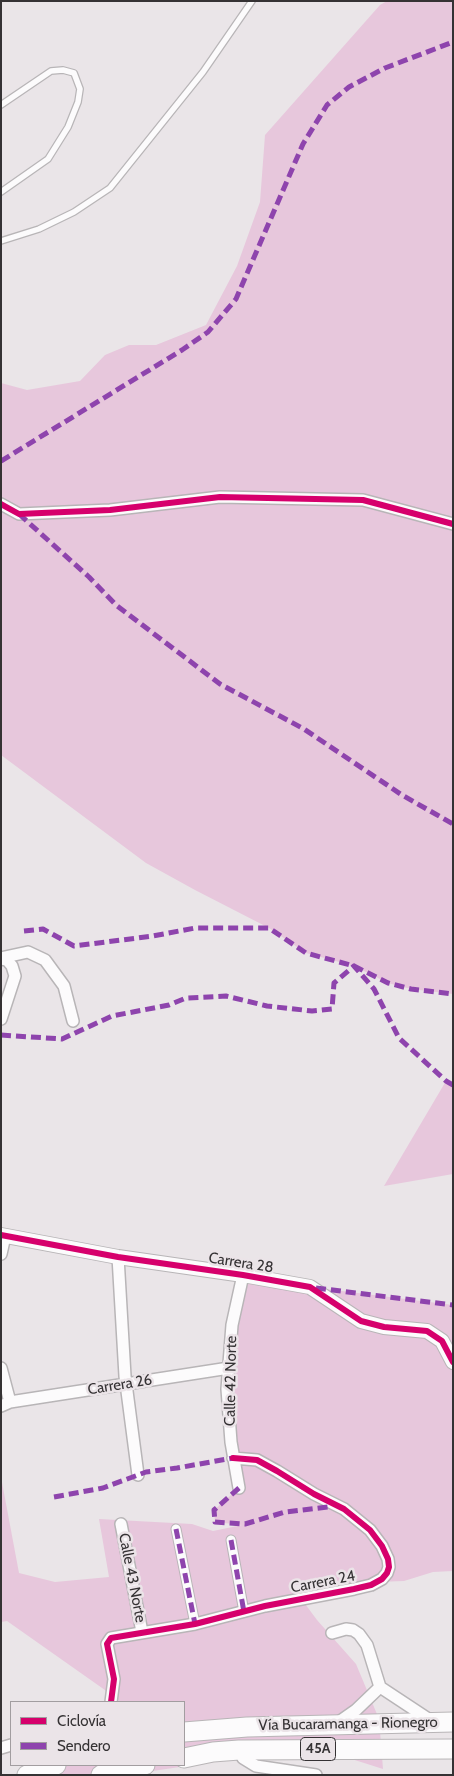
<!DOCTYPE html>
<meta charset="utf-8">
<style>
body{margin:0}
#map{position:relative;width:454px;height:1776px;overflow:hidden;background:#eae5e8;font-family:Cabin,sans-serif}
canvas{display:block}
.frame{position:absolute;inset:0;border:2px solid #353234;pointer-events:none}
.legend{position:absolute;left:10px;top:1701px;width:175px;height:65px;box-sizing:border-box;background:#ebe4e8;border:1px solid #a29da0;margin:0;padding:6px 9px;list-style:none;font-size:15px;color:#353234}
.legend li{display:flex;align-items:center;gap:10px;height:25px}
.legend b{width:25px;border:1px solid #a29da0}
</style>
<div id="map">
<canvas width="454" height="1776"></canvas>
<div class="frame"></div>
<ul class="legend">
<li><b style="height:6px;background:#d6006c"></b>Ciclovía</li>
<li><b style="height:6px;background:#8e44ad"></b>Sendero</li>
</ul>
</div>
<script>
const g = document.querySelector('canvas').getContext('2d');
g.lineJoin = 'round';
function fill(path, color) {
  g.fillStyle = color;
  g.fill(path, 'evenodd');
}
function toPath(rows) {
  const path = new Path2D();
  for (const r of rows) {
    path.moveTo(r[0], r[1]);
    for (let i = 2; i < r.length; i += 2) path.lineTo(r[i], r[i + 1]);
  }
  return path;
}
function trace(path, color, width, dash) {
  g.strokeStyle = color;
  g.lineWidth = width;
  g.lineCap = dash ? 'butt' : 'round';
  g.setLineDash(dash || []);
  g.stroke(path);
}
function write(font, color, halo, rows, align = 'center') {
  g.font = font + ' Cabin,sans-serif';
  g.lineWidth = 5;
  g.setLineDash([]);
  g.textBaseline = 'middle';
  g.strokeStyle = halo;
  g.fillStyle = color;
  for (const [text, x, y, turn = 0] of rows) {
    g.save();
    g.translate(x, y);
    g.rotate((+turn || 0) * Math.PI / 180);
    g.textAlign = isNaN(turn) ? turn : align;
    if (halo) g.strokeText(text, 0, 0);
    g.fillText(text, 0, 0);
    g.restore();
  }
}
fill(toPath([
 [387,1,453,1,453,994,411,989,388,983,354,966,306,953,269,928,195,890,146,863,1,755,1,383,27,390,80,381,105,355,129,345,156,345,206,325,237,266,260,202,265,135,380,5],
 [446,1081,453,1085,453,1174,384,1186],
 [241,1282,310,1287,453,1305,453,1571,433,1572,404,1581,291,1585,317,1620,356,1664,379,1719,383,1769,317,1748,270,1758,221,1761,125,1775,36,1775,58,1765,184,1765,184,1702,120,1702,112,1695,7,1621,1,1622,1,1477,19,1573,55,1582,109,1577,99,1519,192,1524,213,1531,242,1525,215,1522,214,1510,239,1488,228,1415]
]), '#e7c7dc');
const service = toPath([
 [1,105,51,71,63,70,74,73,80,89,78,102,68,127,48,159,1,192],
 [1,241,39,229,74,212,110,188,203,72,252,1]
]);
const pedestrian = toPath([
 [176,1529,195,1624],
 [231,1540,244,1612]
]);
const minor = toPath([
 [1,504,19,514,110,510,220,497,363,500,453,524],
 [1,958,28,952,45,960,64,986,73,1021],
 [1,959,7,960,12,966,15,976,1,1019],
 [1,1254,5,1236],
 [118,1257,125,1376,138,1475],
 [1,1368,10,1402],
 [1,1406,10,1402,229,1368],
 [239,1488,231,1442,227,1389,232,1325,243,1275],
 [121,1524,142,1632],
 [332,1633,346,1629,353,1630,359,1634,367,1645,380,1687,433,1722],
 [111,1702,114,1679,107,1644,111,1638,195,1624,265,1606,354,1589,371,1585,382,1579,387,1573,389,1567,388,1559,382,1546,370,1530,344,1509,314,1494,277,1471,257,1460,233,1458],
 [336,1724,356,1710,380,1687],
 [1,1748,11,1745],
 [239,1750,243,1758,256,1766,316,1775]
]);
const tertiary = toPath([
 [1,1235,118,1257,243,1275,310,1287,361,1321,384,1327,427,1331,442,1341,453,1362]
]);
const trunk = toPath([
 [184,1732,247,1727,453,1722],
 [184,1758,213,1752,239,1750,453,1749],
 [27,1775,56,1765],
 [101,1775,109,1771,145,1765]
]);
trace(service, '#b8b5b7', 8);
trace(pedestrian, '#b8b5b7', 11);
trace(minor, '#b8b5b7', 14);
trace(tertiary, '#b8b5b7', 16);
trace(trunk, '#b8b5b7', 21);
trace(service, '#fcfbfc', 5.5);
trace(pedestrian, '#fcfbfc', 9);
trace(minor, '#fcfbfc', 11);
trace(tertiary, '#fcfbfc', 14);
trace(trunk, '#fcfbfc', 19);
trace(toPath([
 [1,461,182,350,208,332,236,299,303,144,327,105,349,87,385,68,453,42],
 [19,514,89,577,116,605,220,684,304,729,402,795,453,824],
 [24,931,43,929,74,946,153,936,195,928,269,928,306,953,354,966,388,983,411,989,453,994],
 [1,1035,62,1039,112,1016,169,1005,186,998,226,996,267,1006,312,1011,332,1009,334,983,354,966,374,989,399,1038,446,1081,453,1085],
 [316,1288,453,1305],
 [239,1488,214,1510,215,1522,245,1524,285,1512,328,1507],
 [54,1497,103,1488,146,1472,177,1468,233,1458],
 [176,1529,195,1624],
 [231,1540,244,1612]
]), '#8e44ad', 5, [10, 5]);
trace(toPath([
 [1,504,19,514,110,510,220,497,363,500,453,524],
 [1,1235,118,1257,243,1275,310,1287,361,1321,384,1327,427,1331,442,1341,453,1362],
 [111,1702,114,1679,107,1644,111,1638,195,1624,265,1606,354,1589,371,1585,382,1579,387,1573,389,1567,388,1559,382,1546,370,1530,344,1509,314,1494,277,1471,257,1460,233,1458]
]), '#d6006c', 6);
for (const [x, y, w] of [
 [318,1749,35]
]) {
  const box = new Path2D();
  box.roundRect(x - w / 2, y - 11.5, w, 23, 4);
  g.fillStyle = '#ebe4e8';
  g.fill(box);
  trace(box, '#353234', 1);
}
write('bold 14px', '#353234', null, [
 ["45A",318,1749]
]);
write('15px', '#353234', '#ebe4e8', [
 ["Carrera 28",241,1263,9],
 ["Calle 42 Norte",231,1381,-89],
 ["Carrera 26",120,1385,-9],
 ["Calle 43 Norte",132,1578,79],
 ["Carrera 24",323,1582,-11],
 ["Vía Bucaramanga - Rionegro",348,1724,-1]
]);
</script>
